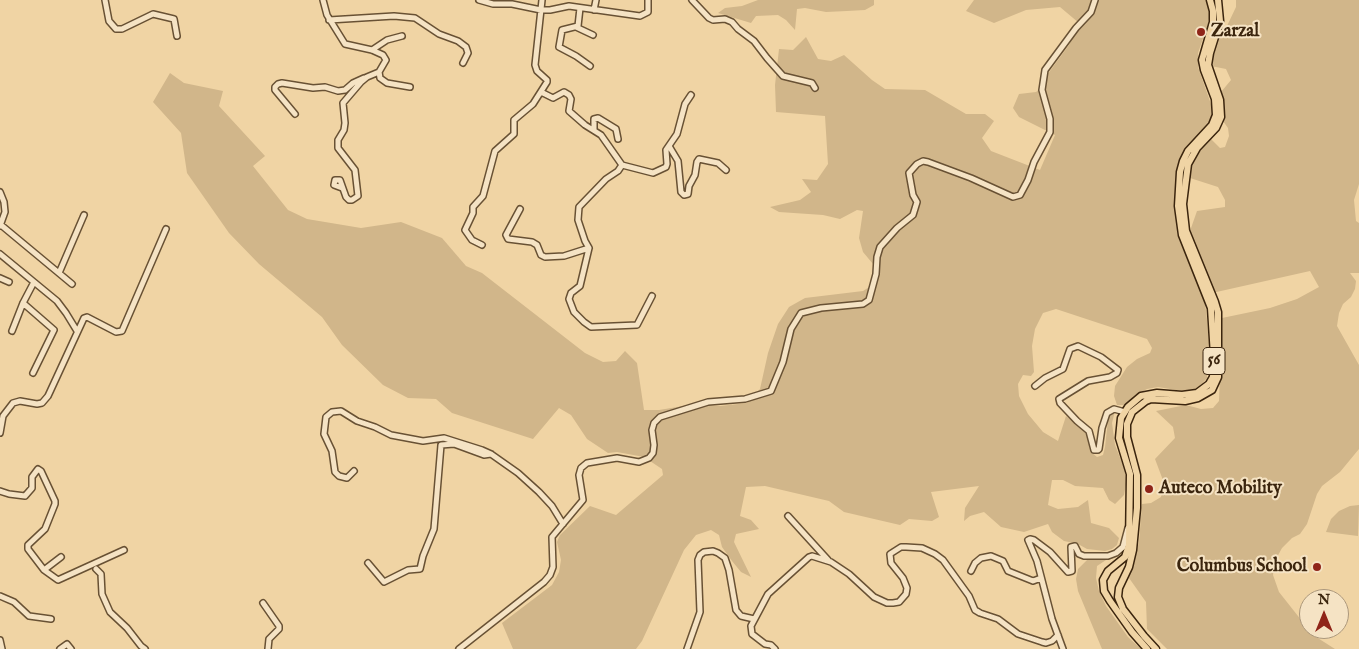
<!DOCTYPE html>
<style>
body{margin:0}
#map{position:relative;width:1359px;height:649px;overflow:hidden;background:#f0d4a4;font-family:"IM FELL English",serif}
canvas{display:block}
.north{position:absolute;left:1299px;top:589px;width:50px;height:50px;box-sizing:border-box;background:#f5e3c4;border:1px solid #ab977b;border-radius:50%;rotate:0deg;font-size:14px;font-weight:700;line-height:20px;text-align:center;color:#3b250e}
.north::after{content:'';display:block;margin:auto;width:18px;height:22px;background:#8f2418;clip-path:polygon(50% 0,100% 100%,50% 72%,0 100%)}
</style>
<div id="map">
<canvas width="1359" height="649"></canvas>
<div class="north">N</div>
</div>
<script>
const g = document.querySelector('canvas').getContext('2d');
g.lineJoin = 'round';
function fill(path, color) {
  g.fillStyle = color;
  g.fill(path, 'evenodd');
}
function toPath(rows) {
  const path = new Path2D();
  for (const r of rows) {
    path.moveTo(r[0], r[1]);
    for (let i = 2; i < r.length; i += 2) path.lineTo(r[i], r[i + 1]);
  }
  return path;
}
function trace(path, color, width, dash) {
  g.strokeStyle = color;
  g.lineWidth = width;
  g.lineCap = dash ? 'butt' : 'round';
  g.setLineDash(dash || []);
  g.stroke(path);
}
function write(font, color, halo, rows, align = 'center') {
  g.font = font + ' "IM FELL English",serif';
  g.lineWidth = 4;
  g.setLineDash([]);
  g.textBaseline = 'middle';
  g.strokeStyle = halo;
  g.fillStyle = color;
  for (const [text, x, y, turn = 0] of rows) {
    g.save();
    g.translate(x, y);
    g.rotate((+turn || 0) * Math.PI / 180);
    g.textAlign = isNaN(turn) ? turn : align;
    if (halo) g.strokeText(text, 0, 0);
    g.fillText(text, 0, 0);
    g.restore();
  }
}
fill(toPath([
 [758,0,874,0,874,5,865,10,847,11,826,12,805,8,797,9,795,30,786,20,778,15,756,16,751,23,718,13,725,8,742,6],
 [974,0,1206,0,1210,13,1208,24,1198,53,1198,67,1212,107,1212,114,1210,121,1185,149,1179,161,1176,175,1176,208,1178,237,1204,300,1206,310,1209,343,1207,378,1196,390,1182,391,1158,387,1147,389,1135,395,1125,405,1117,405,1114,396,1115,386,1127,367,1137,359,1150,353,1152,348,1147,339,1056,309,1043,313,1035,329,1032,346,1034,372,1031,376,1023,375,1018,384,1019,396,1028,414,1043,432,1058,441,1066,416,1089,435,1089,446,1092,453,1097,457,1103,455,1105,447,1108,420,1112,412,1115,411,1112,423,1115,445,1125,470,1126,484,1124,495,1115,504,1109,500,1103,488,1075,486,1063,480,1052,480,1048,505,1058,509,1078,507,1088,500,1091,523,1109,528,1119,538,1117,545,1112,549,1105,551,1087,549,1078,544,1064,541,1052,532,1048,524,1024,532,1001,527,984,512,970,516,964,521,965,508,979,486,931,492,939,517,932,521,909,519,900,525,844,512,829,501,765,486,746,487,740,516,751,520,759,529,736,534,734,542,751,577,741,572,732,561,722,547,719,535,711,530,696,535,684,550,642,641,636,649,513,649,502,623,552,585,559,572,561,560,557,542,560,535,590,506,616,515,663,475,662,469,644,457,617,452,608,453,587,439,571,415,559,408,533,439,452,413,436,399,408,398,383,385,342,345,322,317,259,264,229,233,187,173,181,133,153,102,170,73,184,83,223,91,219,106,265,156,253,166,288,210,307,219,361,228,401,222,442,238,466,266,482,273,585,353,603,362,616,361,625,351,637,363,644,410,659,410,689,405,720,406,747,403,760,389,768,353,778,324,789,307,805,298,863,291,874,284,873,264,863,252,859,238,863,211,857,210,840,219,823,215,779,212,770,207,800,200,811,192,802,179,817,180,828,164,825,116,776,112,775,85,779,49,793,50,806,37,818,59,831,61,844,55,872,80,885,89,925,90,966,114,985,114,994,121,982,138,991,151,1040,170,1055,135,1019,117,1013,108,1019,94,1036,92,1042,87,1047,75,1069,45,1079,23,1060,7,1026,10,994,23,966,11],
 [1236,0,1359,0,1359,184,1354,200,1356,221,1359,223,1359,273,1350,273,1356,281,1355,289,1351,297,1343,304,1339,313,1337,326,1359,365,1359,449,1340,472,1322,486,1317,494,1307,524,1300,534,1292,538,1282,548,1276,559,1273,575,1279,592,1313,635,1335,649,1167,649,1147,629,1146,602,1129,578,1139,542,1142,504,1151,503,1161,497,1164,483,1155,459,1175,438,1173,427,1156,411,1186,405,1201,409,1213,408,1219,401,1222,318,1270,308,1297,299,1319,287,1310,271,1212,293,1190,231,1197,211,1225,207,1225,200,1218,187,1190,178,1191,167,1195,157,1211,139,1220,148,1225,147,1229,136,1228,128,1223,121,1224,111,1221,92,1231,80,1226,69,1211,66,1212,56,1216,42,1227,26,1236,7],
 [1359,505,1358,536,1326,532,1331,519,1339,511,1350,506],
 [1088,559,1106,560,1097,566,1096,578,1099,591,1106,606,1128,637,1141,649,1102,649,1078,591,1076,579,1078,569]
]), '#d1b68a');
const minor = toPath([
 [105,0,109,21,116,29,122,29,153,14,174,19,177,36],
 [323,0,327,15,345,44,372,50,383,55,386,60,379,72,380,78,387,83,410,87],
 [479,0,493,4,512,4,541,10,550,10,569,6,640,16,648,12,648,0],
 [692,0,709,18,713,20,725,19,732,22,738,29,754,41,767,58,783,76,812,83,815,88],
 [580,8,578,26,562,30,559,47,576,56,590,66],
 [594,10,596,0],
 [329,20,394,16,415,18,439,34,458,41,466,47,468,53,463,63],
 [576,27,593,35],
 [372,50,387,40,402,36],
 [541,92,553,98,564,92,569,95,571,99,569,111,585,125,601,135,622,165,618,171,606,179,579,207,578,220,585,241,589,248,580,286,571,293,569,299,574,312,584,322,591,327,637,325,652,296],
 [295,114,275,90,275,87,278,84,282,83,313,88,325,87,338,91,345,90,353,83,364,78],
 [594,130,594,119,598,118,616,129,618,139],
 [669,146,678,161,681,192,684,195,688,194,689,186,695,175,697,162,699,159,718,163,726,170],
 [622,165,653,173,666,167,667,164,666,150,677,134,685,104,691,95],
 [342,188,334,185,335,180,340,180,346,197,349,200,352,200,358,196,355,170,338,148,338,140,344,130,345,123,343,103,361,82,367,77,379,72],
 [0,192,4,202,5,212,0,226],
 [520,209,506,235,508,239,532,242,537,245,541,255,545,257,564,256,589,248],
 [1,225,72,284],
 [482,245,472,240,465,230,473,213,473,207,483,196,495,151,514,134,514,120,533,104,547,82,547,80,537,71,535,65,542,0],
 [0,254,57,301,66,313,77,331],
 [59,273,84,215],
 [0,278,9,282],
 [23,303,54,330,33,373],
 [12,331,23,303,34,282],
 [1035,386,1045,378,1063,369,1070,349,1078,346,1101,357,1118,370,1117,373,1110,377,1088,381,1059,399,1060,403,1077,421,1089,431,1094,450,1098,450,1099,449,1102,428,1107,413,1114,409,1125,412],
 [0,433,3,416,13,403,20,401,37,404,42,403,48,396,84,318,87,317,116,332,122,331,166,229],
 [354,471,347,478,339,476,335,472,332,451,324,434,326,417,332,412,341,411,357,421,375,427,391,435,423,441,444,438,482,450,491,454,518,473,539,492,552,506,563,524],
 [0,491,9,494,25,496,32,488,32,477,38,469,41,471,55,501,55,504,45,529,28,545,28,549,44,570,61,557],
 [788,516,828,560],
 [368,563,384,582,408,570,420,569,423,556,434,529,441,445,454,444,484,455,491,454],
 [96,569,101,574,102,594,110,612,127,628,141,646,145,649],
 [44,570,58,580,124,550],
 [971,571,975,563,981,558,991,556,1003,561,1008,571,1033,581,1041,578],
 [0,596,14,602,29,616,51,619],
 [263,603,279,626,279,629,269,639,268,649],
 [0,640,2,649],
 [60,649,67,644,71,649],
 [459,649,544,582,550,575,553,567,552,537,583,500,579,475,581,468,587,463,617,458,639,462,649,458,653,453,654,445,652,430,654,423,660,417,708,402,745,399,771,391,783,362,791,329,801,313,821,308,863,304,869,300,876,274,877,257,880,247,897,228,913,215,917,202,913,195,909,173,917,164,923,161,928,162,971,178,1013,197,1020,195,1028,180,1034,162,1050,132,1050,119,1042,90,1045,70,1076,28,1091,12,1095,0],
 [687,649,700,612,698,560,700,555,704,552,713,551,718,553,725,558,729,570,736,610,741,616,754,619],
 [775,649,771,645,765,644,752,634,751,626,768,594,809,557,812,556,831,562,849,574,874,597,887,603,893,603,899,602,906,594,907,588,903,578,891,563,890,554,901,547,906,547,922,548,935,554,943,560,969,596,975,610,980,613,998,619,1018,634,1042,642,1046,643,1052,641,1058,635],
 [1063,649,1052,619,1037,561,1028,540,1030,539,1034,540,1050,552,1068,572,1072,571,1071,547,1075,546,1079,554,1084,556,1108,556,1116,553,1123,547,1128,528]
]);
const major = toPath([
 [1147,649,1132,632,1110,601,1104,591,1103,580,1108,571,1125,557,1129,545,1130,474,1119,438,1121,418,1128,407,1141,396,1157,393,1182,395,1197,393,1209,384,1213,377,1214,356,1211,308,1182,235,1178,206,1180,172,1183,161,1188,151,1212,125,1216,115,1215,99,1204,70,1202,60,1213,22,1213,11,1210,0],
 [1156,649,1144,636,1123,609,1118,597,1119,588,1129,567,1133,550,1137,508,1137,475,1127,437,1127,424,1132,412,1146,401,1151,399,1185,401,1198,398,1212,390,1218,377,1218,312,1215,302,1186,231,1183,204,1188,164,1197,148,1216,128,1221,117,1220,100,1208,65,1210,53,1220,21,1218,0]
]);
trace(minor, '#685134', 8);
trace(major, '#3b250e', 9);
trace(minor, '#f5e3c4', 5);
trace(major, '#f0d4a4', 6);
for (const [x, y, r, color] of [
 [1201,32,5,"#8f2418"],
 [1149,489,5,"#8f2418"],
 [1317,567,5,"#8f2418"]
]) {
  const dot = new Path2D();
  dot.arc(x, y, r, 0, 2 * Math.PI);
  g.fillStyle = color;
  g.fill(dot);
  trace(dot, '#f5e3c4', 2);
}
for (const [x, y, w] of [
 [1214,361,22]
]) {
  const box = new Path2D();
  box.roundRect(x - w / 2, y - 13.5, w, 27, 4);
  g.fillStyle = '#f5e3c4';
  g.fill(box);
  trace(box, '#3b250e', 1);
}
write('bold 16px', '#3b250e', null, [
 ["56",1214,361]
]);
write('bold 18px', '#3b250e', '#f5e3c4', [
 ["Zarzal",1211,32],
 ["Auteco Mobility",1159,489],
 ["Columbus School",1307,567,"right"]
], 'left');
</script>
